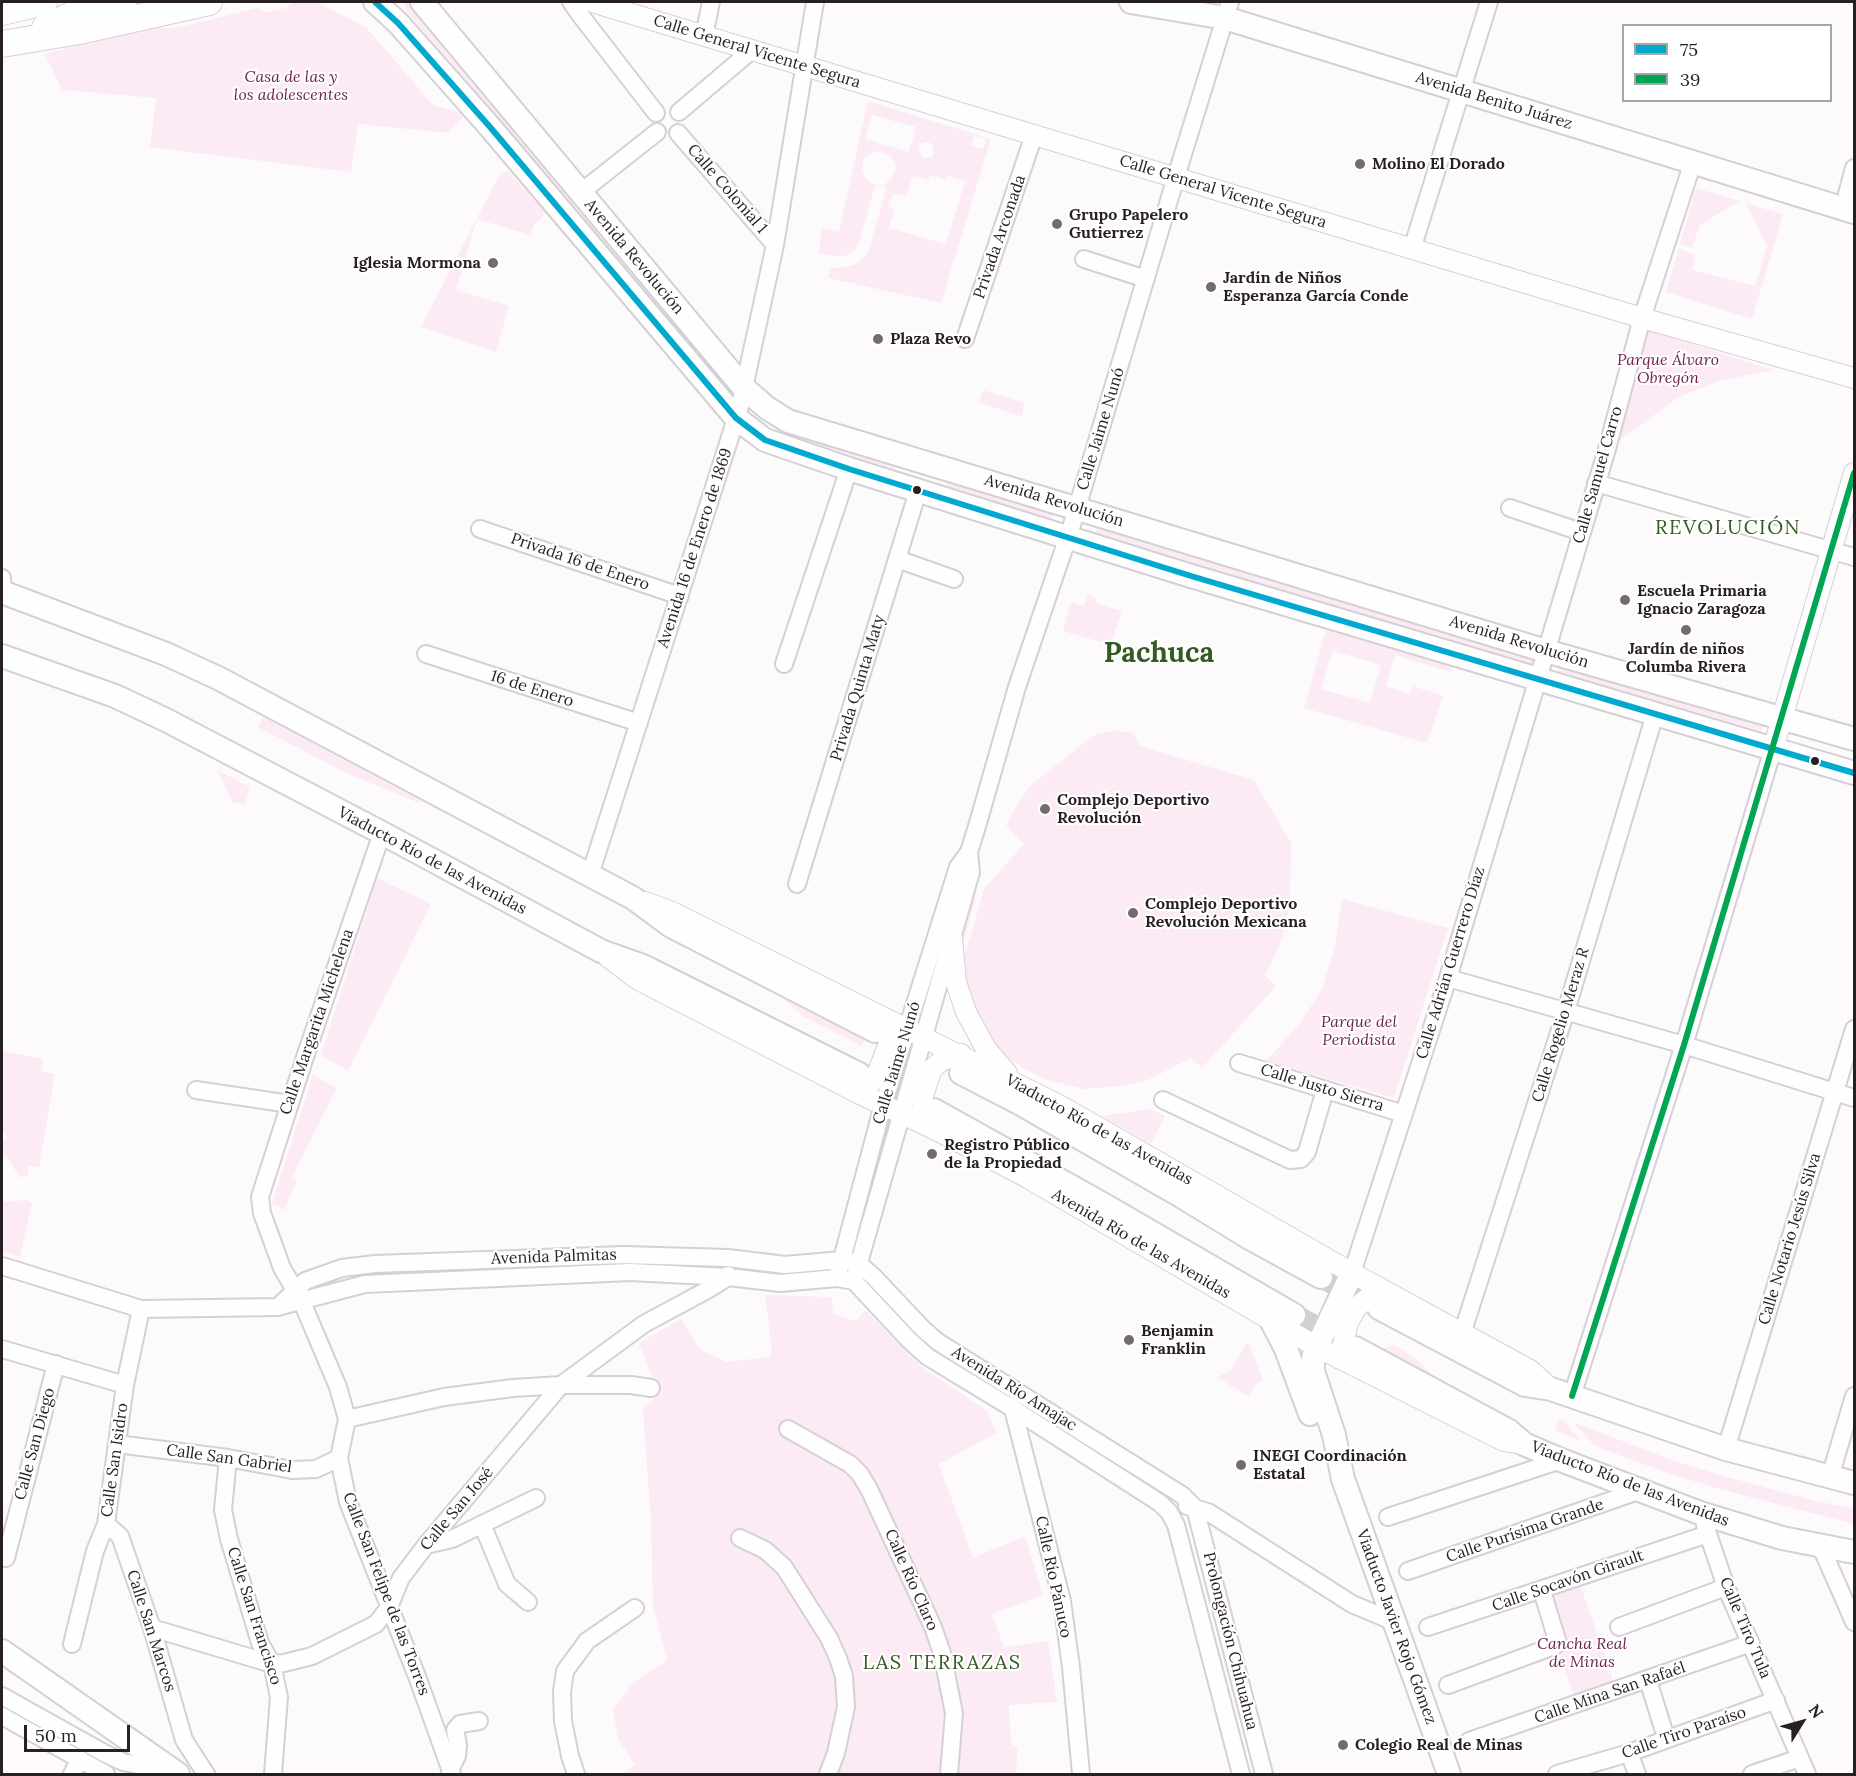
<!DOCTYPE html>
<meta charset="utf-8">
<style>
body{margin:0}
#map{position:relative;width:1856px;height:1776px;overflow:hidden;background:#fdfafc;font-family:Lora,serif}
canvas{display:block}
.frame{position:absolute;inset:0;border:3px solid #281f23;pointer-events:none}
.legend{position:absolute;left:1622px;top:24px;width:210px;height:78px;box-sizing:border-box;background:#fff;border:2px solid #a9a5a7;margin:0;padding:8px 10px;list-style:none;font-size:18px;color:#281f23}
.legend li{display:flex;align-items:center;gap:12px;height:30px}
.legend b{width:30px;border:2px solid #a9a5a7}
.north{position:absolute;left:1772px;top:1692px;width:60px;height:60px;-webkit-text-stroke:4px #fff;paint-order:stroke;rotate:53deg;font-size:16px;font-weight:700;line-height:24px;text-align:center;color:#281f23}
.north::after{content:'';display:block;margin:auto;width:21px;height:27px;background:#281f23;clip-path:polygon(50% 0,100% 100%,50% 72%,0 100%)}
.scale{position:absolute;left:24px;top:1725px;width:106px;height:27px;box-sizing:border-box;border:3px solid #281f23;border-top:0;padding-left:8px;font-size:18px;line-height:21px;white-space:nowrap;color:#281f23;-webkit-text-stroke:4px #fff;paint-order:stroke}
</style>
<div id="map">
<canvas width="1856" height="1776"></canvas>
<div class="frame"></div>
<ul class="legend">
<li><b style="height:8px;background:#00a9ce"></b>75</li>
<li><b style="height:8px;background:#00a651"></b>39</li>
</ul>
<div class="north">N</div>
<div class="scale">50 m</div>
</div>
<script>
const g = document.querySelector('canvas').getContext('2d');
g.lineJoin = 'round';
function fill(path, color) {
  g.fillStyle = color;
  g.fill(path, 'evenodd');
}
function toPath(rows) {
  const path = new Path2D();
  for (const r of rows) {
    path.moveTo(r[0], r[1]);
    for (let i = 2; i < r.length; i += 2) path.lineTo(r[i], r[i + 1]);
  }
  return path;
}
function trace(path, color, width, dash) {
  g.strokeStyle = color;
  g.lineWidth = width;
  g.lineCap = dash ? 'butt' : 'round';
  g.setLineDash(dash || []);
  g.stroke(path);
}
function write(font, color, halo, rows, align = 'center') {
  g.font = font + ' Lora,serif';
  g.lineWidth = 4.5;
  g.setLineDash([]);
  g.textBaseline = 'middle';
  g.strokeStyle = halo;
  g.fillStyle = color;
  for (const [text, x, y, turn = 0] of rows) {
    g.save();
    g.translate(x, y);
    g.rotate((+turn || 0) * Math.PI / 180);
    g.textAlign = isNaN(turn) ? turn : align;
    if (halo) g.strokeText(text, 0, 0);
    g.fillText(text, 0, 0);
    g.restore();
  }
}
fill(toPath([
 [292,2,317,2,366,27,433,105,466,114,448,133,358,124,351,172,150,147,156,98,62,90,45,54,146,27,175,28,257,8,267,12,286,8],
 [403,2,409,2,726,375,722,382,408,13],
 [868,101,991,139,941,303,828,278,831,267,839,268,854,265,865,256,869,250,886,190,885,185,875,185,860,240,854,251,843,257,818,253,823,228,839,232],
 [872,115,916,127,909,152,865,139],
 [974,136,986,139,983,149,971,146],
 [928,142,933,145,934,153,932,157,924,158,919,153,919,148,922,143],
 [877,151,888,154,895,162,896,167,893,177,885,184,880,185,869,182,862,172,863,161,866,156],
 [930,175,946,180,948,176,965,181,946,244,889,228,895,209,888,207,893,193,906,196,913,176,928,180],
 [507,170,546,213,534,225,530,235,477,219,456,290,509,306,496,352,421,327,497,179],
 [1696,188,1740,201,1700,225,1692,247,1680,244],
 [1746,203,1783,214,1752,319,1666,292,1679,248,1695,255,1692,270,1755,286,1767,246],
 [1648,330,1773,370,1719,381,1679,397,1617,442],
 [983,390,1024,403,1022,416,979,403],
 [779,425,896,460,894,469,773,432],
 [949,476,1055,510,1052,520,946,487],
 [1098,523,1536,654,1532,665,1095,534],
 [1088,595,1096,598,1095,603,1122,611,1111,645,1063,631,1071,602,1084,606],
 [1327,626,1453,664,1451,672,1395,655,1386,686,1410,694,1413,686,1443,696,1427,743,1304,708],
 [1333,651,1381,665,1370,703,1321,689],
 [1560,661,1764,721,1761,732,1557,672],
 [263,717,419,800,419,803,346,773,258,727],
 [1115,730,1133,733,1140,746,1254,780,1291,843,1290,899,1287,921,1278,950,1265,975,1276,986,1202,1068,1191,1058,1148,1080,1122,1086,1084,1089,1047,1080,1023,1068,1002,1053,987,1035,973,1013,962,965,984,889,1024,844,1006,825,1014,810,1030,786,1094,735],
 [217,770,250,787,245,804,233,803],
 [377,878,431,904,348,1071,321,1055],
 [977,895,958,961,959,937,970,904],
 [1342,899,1448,928,1394,1098,1266,1061,1298,1026,1322,989,1335,946],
 [770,987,867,1033,862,1046,804,1017],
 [2,1051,43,1059,41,1071,55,1074,39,1167,28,1166,28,1176,19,1177,10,1161,2,1152,2,1143,8,1137,2,1131],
 [313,1075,337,1088,292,1177,297,1181,284,1210,272,1203],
 [1150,1109,1165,1116,1151,1144,1101,1116],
 [26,1200,32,1203,20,1257,2,1251,2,1202],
 [765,1295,831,1297,834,1314,856,1321,865,1310,922,1367,987,1411,997,1433,939,1464,973,1558,1025,1536,1043,1595,992,1614,1004,1647,1048,1641,1057,1702,1009,1705,1011,1744,1018,1747,1016,1774,624,1774,635,1765,618,1739,613,1709,634,1682,667,1660,653,1607,651,1522,643,1409,656,1397,652,1376,639,1343,681,1319,700,1349,726,1362,770,1357,772,1352],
 [1248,1341,1263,1381,1256,1384,1249,1397,1217,1377,1231,1370],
 [1394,1345,1412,1356,1441,1382,1379,1350],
 [1560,1419,1565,1422,1582,1442,1555,1430],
 [1573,1422,1669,1459,1723,1476,1816,1501,1854,1509,1854,1524,1719,1489,1665,1472,1602,1449,1593,1444],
 [1580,1584,1614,1683,1574,1697,1560,1654,1564,1636,1551,1600,1553,1594]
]), '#fcebf4');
trace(toPath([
 [1321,1277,1379,1308],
 [1294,1315,1340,1340]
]), '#d2ced1', 22, [22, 11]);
const minor = toPath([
 [571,2,581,16,656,113],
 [704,36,711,2],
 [679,112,752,50],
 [678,133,775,245],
 [580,193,657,132],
 [1850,210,1847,194,1854,168],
 [1412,249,1489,2],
 [1084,259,1146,279],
 [965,339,1034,135],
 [1596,483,1854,557],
 [1510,508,1581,532],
 [480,529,680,596],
 [897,559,954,579],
 [2,578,3,593],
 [426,654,639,723],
 [784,664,849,469],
 [382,833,304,1060,260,1197,262,1213,282,1268,302,1302,338,1387,347,1419,339,1458,348,1502,418,1679,452,1774],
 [590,875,740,406,775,245,815,2],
 [797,884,918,491],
 [1448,978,1684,1045,1854,1098],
 [1239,1063,1404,1114],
 [196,1090,290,1104],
 [1163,1100,1290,1160,1301,1159,1307,1152,1325,1090],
 [2,1266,141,1309,277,1307,365,1284,630,1272,728,1277,780,1283,837,1278,854,1281,909,1340,928,1357,1012,1408,1160,1503,1169,1512,1176,1525,1241,1774],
 [856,1273,971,872,969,852],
 [1352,1273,1448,978,1607,449,1642,318,1693,162],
 [837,1278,883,1105,907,1029,958,867,969,852,978,823,1017,687,1071,528,1176,177,1230,2],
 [278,1307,305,1281,342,1268,375,1264,624,1255,728,1258,785,1265,842,1260,858,1263,874,1277,923,1329,938,1342,1182,1495,1195,1508,1264,1774],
 [1462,1334,1566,1011,1655,714],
 [2,1349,125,1385],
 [1572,1396,1684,1045,1773,749],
 [1012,1405,1062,1601,1071,1667,1081,1774],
 [347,1419,444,1397,513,1388,561,1385,631,1385,651,1388],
 [788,1429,850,1464,860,1474,869,1489,933,1627,942,1653,954,1713,949,1774],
 [117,1444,228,1458,292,1470,316,1469,339,1458],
 [1726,1449,1854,1029],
 [228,1458,223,1510,229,1539,260,1643,272,1664,279,1697,273,1774],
 [1830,1477,1854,1396],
 [1187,1506,1208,1512,1352,1604,1395,1622],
 [1388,1517,1561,1460],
 [106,1524,120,1536,152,1628,184,1740,206,1774],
 [482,1524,507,1584,528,1602],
 [1705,1525,1726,1587,1807,1774],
 [740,1538,765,1550,784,1567,829,1638,838,1658,844,1676,846,1707,836,1753,828,1774],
 [426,1545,452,1539,536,1498],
 [1821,1547,1854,1622],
 [6,1558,56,1364],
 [1408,1571,1641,1490],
 [1428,1627,1708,1534],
 [1619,1627,1726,1587],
 [152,1628,272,1664,284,1663,312,1656,376,1624,389,1607,401,1578,426,1545,561,1385,644,1324,709,1289,728,1277,728,1275],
 [72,1644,95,1551,106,1524,125,1385,141,1309],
 [1648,1680,1666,1738],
 [1448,1685,1554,1646,1558,1643,1542,1591],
 [2,1696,104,1753,123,1762,170,1771],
 [2,1716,106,1774],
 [1469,1741,1751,1643],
 [1629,1753,1637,1774],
 [450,1770,457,1756,458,1745,455,1730,460,1724,479,1721],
 [72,1774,80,1759],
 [576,1774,570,1756,563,1721,562,1692,565,1671,587,1641,635,1608],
 [1557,1774,1629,1753,1776,1700],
 [1752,1774,1800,1758]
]);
const tertiary = toPath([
 [592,2,1642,318,1854,378],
 [1773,749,1854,473],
 [645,902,672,912,1059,1105,1352,1273,1530,1370,1551,1389],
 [952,938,956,982,966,1012,986,1049,1007,1073],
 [608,957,637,979,860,1094,936,1130,1028,1178,1317,1347,1504,1441,1524,1444],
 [860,1094,868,1087,878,1072,889,1043,888,1030,885,1018],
 [936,1129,923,1113,922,1099,928,1080,932,1069,941,1061,961,1054],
 [1340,1359,1348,1322,1357,1307,1380,1288]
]);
const secondary = toPath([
 [375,2,398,23,490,127,736,418,765,440,849,469,1191,576,1854,773],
 [422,2,744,388,767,408,788,421,1546,651,1854,739],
 [1131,2,1225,18,1854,212],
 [2,592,166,654,218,678,633,898,671,926,875,1031],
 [2,656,115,696,166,720,382,833,601,951,643,966,859,1074],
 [961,1073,1021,1104,1181,1196,1248,1237,1321,1277],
 [934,1110,1101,1203,1294,1315],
 [1352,1273,1317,1347,1313,1358,1313,1371,1334,1435,1343,1479,1449,1774],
 [1379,1308,1525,1385,1551,1389,1726,1449,1854,1483],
 [1271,1320,1286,1349,1310,1414],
 [1355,1348,1509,1431,1524,1444,1561,1460,1700,1513,1782,1538,1854,1552],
 [2,1651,178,1774]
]);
const primary = toPath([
 [2,12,44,2],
 [45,28,76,13,123,2],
 [2,44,79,31,209,2]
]);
trace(minor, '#d5d0d3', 20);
trace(tertiary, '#d5d0d3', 22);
trace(secondary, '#d5d0d3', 26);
trace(primary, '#d5d0d3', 28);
trace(minor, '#fffeff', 16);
trace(tertiary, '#fffeff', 20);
trace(secondary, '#fffeff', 22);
trace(primary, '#fffeff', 26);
trace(toPath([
 [375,2,398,23,490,127,736,418,765,440,849,469,1191,576,1854,773]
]), '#00a9ce', 6);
trace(toPath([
 [1572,1396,1684,1045,1854,473]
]), '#00a651', 6);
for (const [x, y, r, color] of [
 [1360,164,6,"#736c6f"],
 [1057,224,6,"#736c6f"],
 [493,263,6,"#736c6f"],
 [1211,287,6,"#736c6f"],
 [878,339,6,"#736c6f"],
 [917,490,5,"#281f23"],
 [1625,600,6,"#736c6f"],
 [1686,630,6,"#736c6f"],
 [1815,761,5,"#281f23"],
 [1045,809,6,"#736c6f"],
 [1133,913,6,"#736c6f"],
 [932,1154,6,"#736c6f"],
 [1129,1340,6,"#736c6f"],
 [1241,1465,6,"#736c6f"],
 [1343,1745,6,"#736c6f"]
]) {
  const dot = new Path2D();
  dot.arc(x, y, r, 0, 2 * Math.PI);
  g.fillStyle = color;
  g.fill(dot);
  trace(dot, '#fff', 2);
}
write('16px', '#281f23', '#fff', [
 ["Calle General Vicente Segura",757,52,17],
 ["Avenida Benito Juárez",1494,101,17],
 ["Calle Colonial 1",727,189,49],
 ["Calle General Vicente Segura",1223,192,17],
 ["Privada Arconada",1000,237,-71],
 ["Avenida Revolución",634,257,50],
 ["Calle Jaime Nunó",1101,429,-73],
 ["Calle Samuel Carro",1598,475,-74],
 ["Avenida Revolución",1054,501,17],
 ["Avenida 16 de Enero de 1869",695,548,-72],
 ["Privada 16 de Enero",580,562,19],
 ["Avenida Revolución",1519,642,17],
 ["Privada Quinta Maty",858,688,-73],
 ["16 de Enero",532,689,18],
 ["Viaducto Río de las Avenidas",432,861,28],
 ["Calle Adrián Guerrero Díaz",1451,963,-73],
 ["Calle Margarita Michelena",317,1022,-71],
 ["Calle Rogelio Meraz R",1561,1025,-73],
 ["Calle Jaime Nunó",897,1063,-73],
 ["Calle Justo Sierra",1322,1088,17],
 ["Viaducto Río de las Avenidas",1099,1130,29],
 ["Calle Notario Jesús Silva",1790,1239,-73],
 ["Avenida Río de las Avenidas",1141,1244,30],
 ["Avenida Palmitas",554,1257,-2],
 ["Avenida Río Amajac",1014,1389,32],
 ["Calle San Diego",35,1444,-75],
 ["Calle San Gabriel",229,1459,8],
 ["Calle San Isidro",115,1460,-82],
 ["Viaducto Río de las Avenidas",1630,1484,21],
 ["Calle San José",457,1509,-50],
 ["Calle Purísima Grande",1525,1531,-19],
 ["Calle Río Pánuco",1053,1577,78],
 ["Calle Río Claro",911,1580,66],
 ["Calle Socavón Girault",1568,1581,-19],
 ["Calle San Felipe de las Torres",386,1594,69],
 ["Calle San Francisco",254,1616,72],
 ["Viaducto Javier Rojo Gómez",1396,1627,70],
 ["Calle Tiro Tula",1745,1628,67],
 ["Calle San Marcos",151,1631,72],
 ["Prolongación Chihuahua",1230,1641,76],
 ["Calle Mina San Rafaél",1610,1693,-19],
 ["Calle Tiro Paraíso",1684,1733,-19]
]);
write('italic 16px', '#6f1e50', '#fff', [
 ["Casa de las y",291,77],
 ["los adolescentes",291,95],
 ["Parque Álvaro",1668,360],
 ["Obregón",1668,378],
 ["Parque del",1359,1022],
 ["Periodista",1359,1040],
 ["Cancha Real",1582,1644],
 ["de Minas",1582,1662]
]);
write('bold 16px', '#281f23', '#fff', [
 ["Molino El Dorado",1372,164],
 ["Grupo Papelero",1069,215],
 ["Gutierrez",1069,233],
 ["Iglesia Mormona",481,263,"right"],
 ["Jardín de Niños",1223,278],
 ["Esperanza García Conde",1223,296],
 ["Plaza Revo",890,339],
 ["Escuela Primaria",1637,591],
 ["Ignacio Zaragoza",1637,609],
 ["Jardín de niños",1686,649,"center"],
 ["Columba Rivera",1686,667,"center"],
 ["Complejo Deportivo",1057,800],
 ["Revolución",1057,818],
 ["Complejo Deportivo",1145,904],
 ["Revolución Mexicana",1145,922],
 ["Registro Público",944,1145],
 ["de la Propiedad",944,1163],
 ["Benjamin",1141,1331],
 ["Franklin",1141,1349],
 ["INEGI Coordinación",1253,1456],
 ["Estatal",1253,1474],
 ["Colegio Real de Minas",1355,1745]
], 'left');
g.letterSpacing = '1.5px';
write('20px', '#345c21', '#fff', [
 ["REVOLUCIÓN",1728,528],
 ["LAS TERRAZAS",942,1663]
]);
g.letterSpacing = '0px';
write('bold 28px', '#345c21', '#fff', [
 ["Pachuca",1159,654]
]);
</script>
